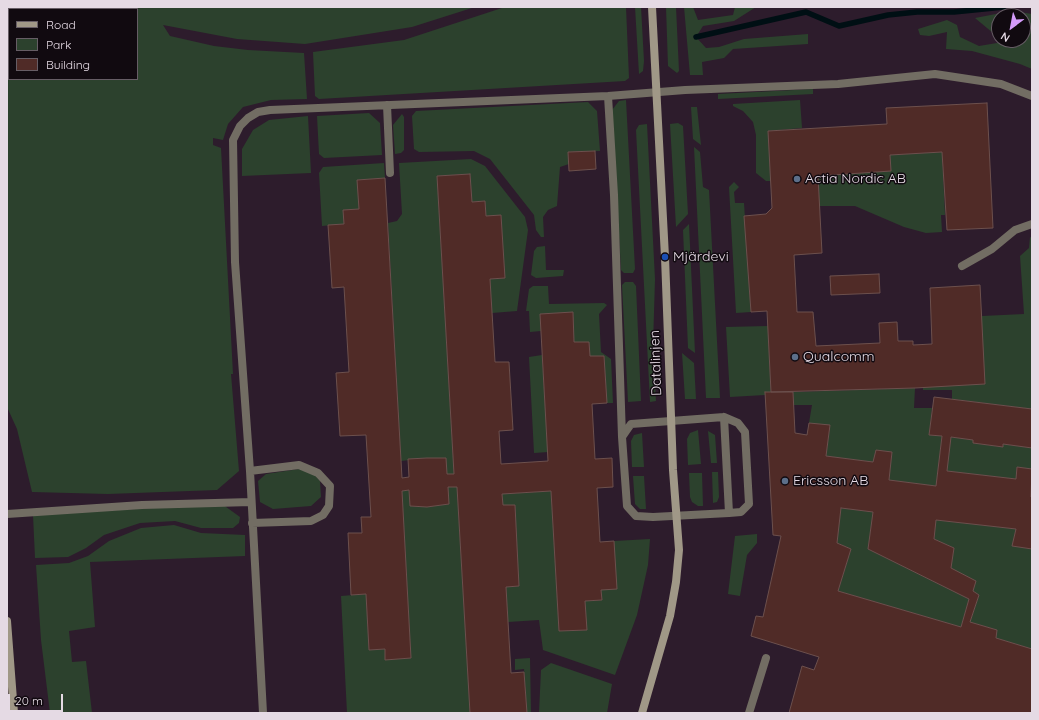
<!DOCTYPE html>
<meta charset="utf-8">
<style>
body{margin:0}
#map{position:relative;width:1039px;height:720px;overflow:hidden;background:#2d1c2c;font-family:Quicksand,sans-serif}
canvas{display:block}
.frame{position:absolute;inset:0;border:8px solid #e5dae4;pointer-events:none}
.legend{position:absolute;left:8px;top:8px;width:130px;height:72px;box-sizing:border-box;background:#110a10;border:1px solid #665d65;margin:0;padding:5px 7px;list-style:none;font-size:12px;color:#e5dae4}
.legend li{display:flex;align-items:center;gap:8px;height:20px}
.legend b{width:20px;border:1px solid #665d65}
.north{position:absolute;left:991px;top:8px;width:40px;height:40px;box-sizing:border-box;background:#110a10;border:1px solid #665d65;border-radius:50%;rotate:212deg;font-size:11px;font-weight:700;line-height:16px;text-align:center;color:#e5dae4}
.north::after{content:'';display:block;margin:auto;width:14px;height:18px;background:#d59bfa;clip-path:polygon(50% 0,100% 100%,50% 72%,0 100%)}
.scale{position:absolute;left:8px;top:694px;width:55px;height:18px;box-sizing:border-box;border:2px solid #e5dae4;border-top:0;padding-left:5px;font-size:12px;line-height:14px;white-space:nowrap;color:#e5dae4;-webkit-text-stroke:3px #110a10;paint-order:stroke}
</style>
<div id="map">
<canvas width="1039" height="720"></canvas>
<div class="frame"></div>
<ul class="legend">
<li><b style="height:5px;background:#a09887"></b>Road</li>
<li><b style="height:11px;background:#2c412d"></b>Park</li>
<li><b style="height:11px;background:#502b27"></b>Building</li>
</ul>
<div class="north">N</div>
<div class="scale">20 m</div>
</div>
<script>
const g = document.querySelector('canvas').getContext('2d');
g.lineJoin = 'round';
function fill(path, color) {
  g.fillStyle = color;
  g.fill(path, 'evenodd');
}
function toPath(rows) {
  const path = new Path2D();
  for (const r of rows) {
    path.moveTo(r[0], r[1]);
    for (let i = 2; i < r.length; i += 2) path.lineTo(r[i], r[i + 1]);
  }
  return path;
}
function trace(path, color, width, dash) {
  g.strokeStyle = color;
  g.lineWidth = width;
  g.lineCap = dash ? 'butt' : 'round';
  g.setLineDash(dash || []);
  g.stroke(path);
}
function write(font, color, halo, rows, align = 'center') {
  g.font = font + ' Quicksand,sans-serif';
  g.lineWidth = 3;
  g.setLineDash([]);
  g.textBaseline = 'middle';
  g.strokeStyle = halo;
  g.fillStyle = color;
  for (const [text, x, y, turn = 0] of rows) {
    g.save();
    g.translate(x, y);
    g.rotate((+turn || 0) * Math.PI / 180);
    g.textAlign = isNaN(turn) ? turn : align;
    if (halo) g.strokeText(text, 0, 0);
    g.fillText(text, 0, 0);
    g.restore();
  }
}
fill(toPath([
 [7,7,475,7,412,27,305,44,237,39,163,25,170,36,214,46,248,50,304,53,307,99,271,100,243,107,228,124,223,140,213,138,213,145,221,148,233,374,231,374,239,471,217,490,108,494,32,492,17,429,7,407],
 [9,9,137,9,137,79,9,79],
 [505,7,626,7,629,78,625,81,319,99,315,96,313,52,404,40],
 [635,7,641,7,644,61,643,71,639,74],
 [666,7,676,7,679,71,677,73,668,66],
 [684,7,693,7,698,20,733,15,735,7,756,7,734,21,703,26,696,37,706,48,719,47,744,39,808,34,808,44,733,49,724,58,702,62,703,75,690,75],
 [1019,12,1032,14,1032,69,1020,64,972,51,946,49,947,32,929,36,920,35,918,29,947,20,957,25,960,37,979,46,1003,42,1002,40,1023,40,1023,16,999,16,999,38,975,18,1001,13],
 [813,89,813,94,718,99,718,94],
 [626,100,635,269,633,273,624,273,621,270,612,110,619,101],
 [800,100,802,128,768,131,771,181,766,181,756,173,756,135,753,122,743,111,733,106,733,104],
 [588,102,597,111,600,151,568,152,569,164,560,167,557,206,548,210,543,217,544,237,541,237,536,230,534,215,490,159,474,151,419,152,414,149,412,116,416,111],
 [691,107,697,107,701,145,693,139],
 [369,113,380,123,382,155,324,158,319,154,317,116],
 [402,114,404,117,404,150,401,153,395,154,393,125],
 [308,116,311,173,242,176,242,149,253,130,269,120],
 [678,123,683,126,688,214,676,227,670,124],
 [647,124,655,279,653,346,656,401,650,402,636,130,639,125],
 [694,147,700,152,703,187,709,190,720,398,706,398],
 [942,152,945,215,941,215,942,232,926,233,904,227,855,206,819,206,818,176,891,171,890,155],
 [471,159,485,166,525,217,528,230,517,311,492,313,490,279,505,278,501,216,486,216,485,201,472,202,470,174,437,176,454,474,447,474,445,458,427,458,401,461,388,223,397,221,402,214,399,163],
 [384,163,385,178,358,180,359,209,343,210,344,224,322,226,319,173,323,167],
 [734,182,739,187,734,192,735,203,744,203,751,312,736,313,729,187],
 [689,224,695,353,688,348,683,230],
 [1030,237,1032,238,1032,409,952,399,952,390,923,390,923,387,982,316,1024,314,1020,256,1029,248],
 [545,246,546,270,564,270,563,276,536,278,531,275,534,251,537,247],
 [625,282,633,282,636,286,641,401,628,402,622,285],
 [533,286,548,286,549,304,604,303,607,305,599,314,601,352,611,359,613,403,607,403,604,356,590,356,589,342,574,342,573,313,540,314,541,331,530,332,529,311,526,311,529,289],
 [768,326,771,392,765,392,765,395,730,397,726,327],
 [682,353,694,363,696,399,685,399],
 [542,355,548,452,534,453,529,357],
 [915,388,914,408,932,408,929,435,942,436,936,486,889,480,892,452,876,450,873,462,826,456,830,426,809,423,812,405,794,405,793,392],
 [698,430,701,464,688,465,687,439,690,433],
 [708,431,715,435,717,463,711,463],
 [642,433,644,467,632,467,631,441,634,435],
 [951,437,973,440,973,443,1002,447,1003,444,1032,448,1032,469,1017,467,1016,479,947,471],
 [299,469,314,474,320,481,321,497,311,506,273,509,260,502,258,481,266,474],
 [712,472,718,472,719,497,717,502,713,503],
 [689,473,702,473,703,506,698,506,692,502,690,497],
 [633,476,644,476,646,509,640,509,635,504],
 [448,487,457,487,470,713,347,713,341,596,366,594,369,650,385,649,385,659,411,658,402,491,409,490,410,506,427,507,448,504],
 [551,491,559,631,586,630,585,601,602,600,601,590,614,541,650,539,648,565,637,615,615,675,543,650,539,620,508,622,506,587,519,586,515,505,503,505,502,494],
 [222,504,240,517,239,523,233,528,201,528,175,521,140,523,104,535,86,548,68,557,35,558,33,515],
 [841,508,873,512,868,549,969,599,961,627,838,591,851,549,837,543],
 [936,520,1016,529,1012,546,1032,549,1032,649,996,638,997,630,970,622,979,595,973,591,951,568,954,548,934,539],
 [174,525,201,533,245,535,245,556,90,562,95,627,69,631,72,662,86,661,92,713,50,713,41,640,36,565,69,563,88,556,109,541,141,528],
 [757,534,757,543,747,555,740,596,728,594,735,536],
 [530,658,531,713,527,713,524,669,515,670,515,659],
 [551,663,612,684,607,713,539,713,541,670]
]), '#2c412d');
trace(toPath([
 [696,37,806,12,839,26,888,15,917,12,954,12,1004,7]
]), '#000f14', 5.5);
const building = toPath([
 [987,103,993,228,947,230,942,152,890,155,891,171,818,176,822,253,794,255,797,312,813,312,816,346,880,343,879,323,897,322,898,341,913,341,913,345,932,344,930,288,980,285,985,384,915,388,771,392,767,311,751,312,744,216,766,214,772,208,768,131,887,124,886,108,987,103],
 [595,151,596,169,569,171,568,152,595,151],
 [470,174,472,202,485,201,486,216,501,215,505,278,490,279,495,362,509,362,513,430,499,431,501,464,548,461,540,314,573,312,574,342,589,342,590,356,604,356,607,403,592,404,595,459,612,458,613,487,597,488,600,542,614,541,617,589,601,590,602,600,585,601,587,630,559,631,551,491,502,494,503,505,515,505,519,586,506,587,511,673,524,672,527,713,470,713,457,487,448,487,449,504,427,507,410,506,409,490,402,491,411,658,385,660,385,649,369,650,366,594,351,595,348,533,362,533,361,517,371,517,366,435,340,436,336,373,349,372,344,287,332,288,328,225,344,224,343,210,359,209,357,180,385,178,402,478,409,477,408,459,427,458,446,458,447,474,454,474,437,176,470,174],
 [879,274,880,293,831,295,830,276,879,274],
 [765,392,793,392,795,433,807,435,809,423,830,425,826,456,873,462,876,450,892,452,889,480,936,486,942,436,929,435,934,397,1032,409,1032,448,1003,444,1003,447,973,443,973,440,951,437,947,471,1016,479,1017,467,1032,469,1031,497,1032,497,1032,549,1012,546,1016,529,936,520,934,539,954,548,951,568,976,581,973,591,979,595,970,622,997,630,996,638,1032,649,1032,713,789,713,802,666,814,670,819,657,751,636,756,616,763,617,781,536,773,535,765,392],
 [841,508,873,512,868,549,969,599,961,627,838,591,851,549,837,543,841,508]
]);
fill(building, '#502b27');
trace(building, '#6c504d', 1);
trace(toPath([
 [608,96,614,195,622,437],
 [387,105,390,173],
 [962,266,992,249,1015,230,1032,224],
 [724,417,738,423,745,432,749,504,741,512,729,513,653,517,636,516,627,506,622,437,631,424,724,417],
 [724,417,729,513],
 [250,471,299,465,318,473,330,486,329,506,323,515,311,521,252,523],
 [7,514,142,505,251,502],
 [263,713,250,471,235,262,233,140,240,126,248,118,258,112,270,110,608,96,685,90,838,84,935,74,1001,84,1032,96],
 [749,713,766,658]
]), '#726d63', 8);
trace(toPath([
 [7,621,14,713],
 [642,713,670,616,676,582,679,550,673,470,665,257,652,7]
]), '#a09887', 8);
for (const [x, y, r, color] of [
 [797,179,4,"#5c6f8a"],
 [665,257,4,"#1a4fb4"],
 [795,357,4,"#5c6f8a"],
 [785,481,4,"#5c6f8a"]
]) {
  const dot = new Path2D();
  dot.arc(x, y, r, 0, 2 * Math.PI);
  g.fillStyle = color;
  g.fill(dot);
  trace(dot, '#110a10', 1.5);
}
write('14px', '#e5dae4', '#110a10', [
 ["Actia Nordic AB",805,179],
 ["Mjärdevi",673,257],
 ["Qualcomm",803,357],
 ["Ericsson AB",793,481]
], 'left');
write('14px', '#e5dae4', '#110a10', [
 ["Datalinjen",656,363,-92]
]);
</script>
